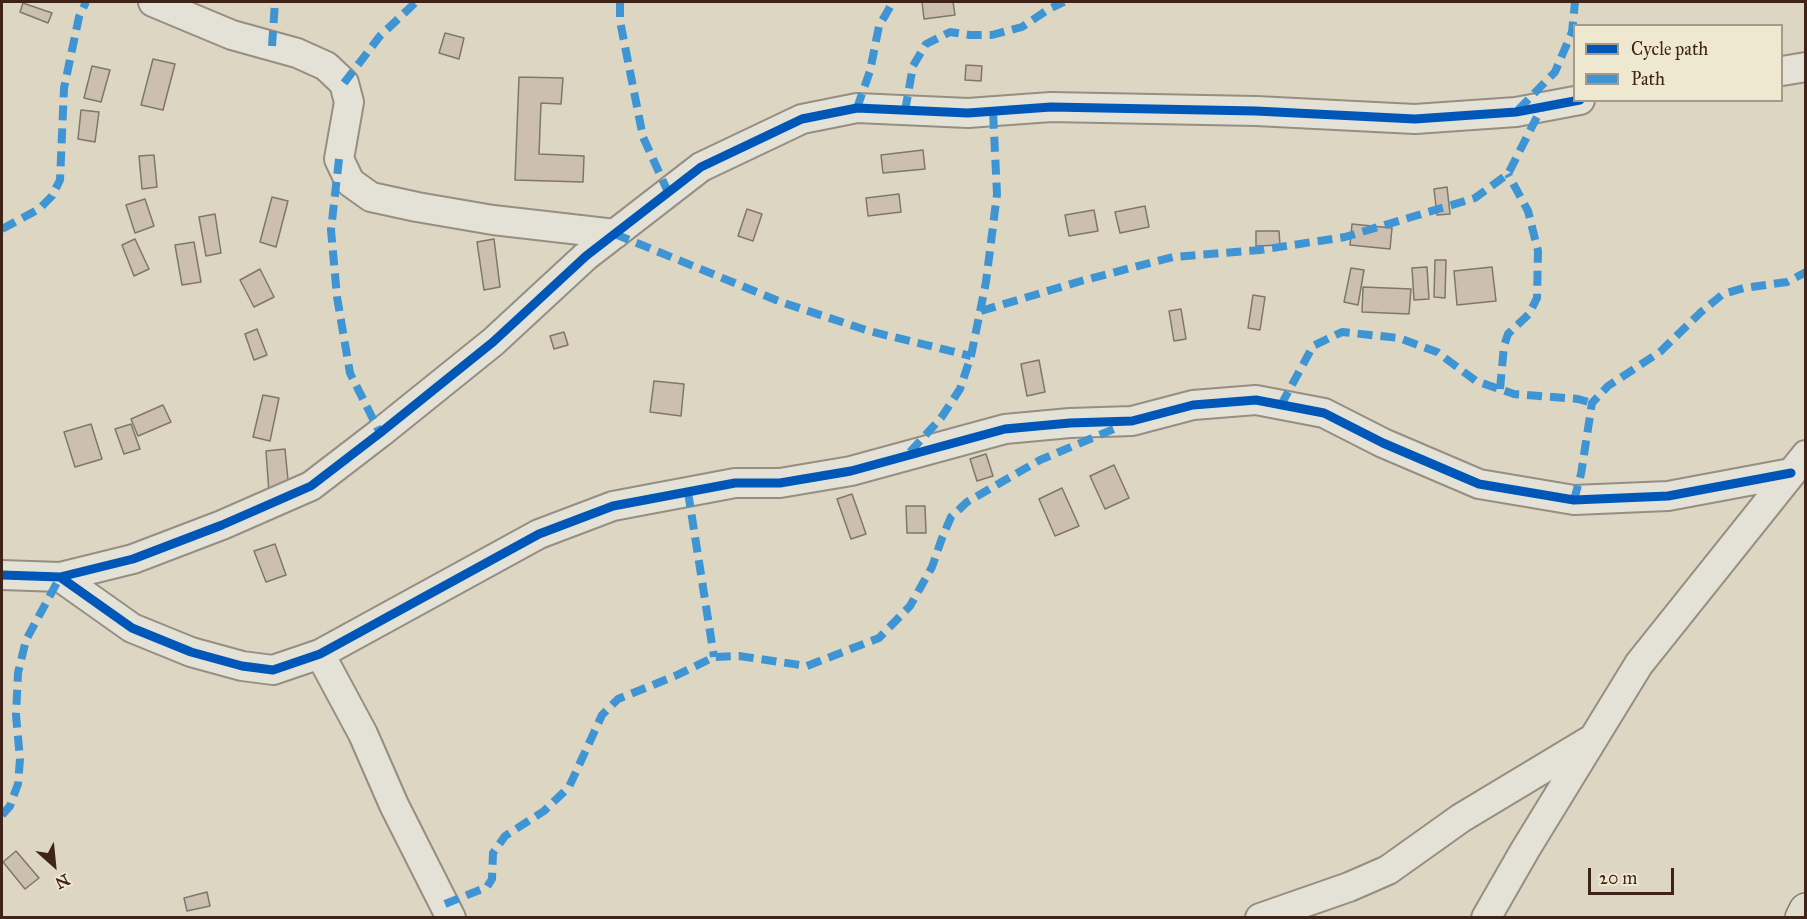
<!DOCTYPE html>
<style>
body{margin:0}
#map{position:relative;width:1807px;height:919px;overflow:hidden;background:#dcd6c2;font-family:"IM FELL Great Primer",serif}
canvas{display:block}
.frame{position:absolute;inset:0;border:3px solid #3f2318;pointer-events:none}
.legend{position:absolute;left:1573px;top:24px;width:210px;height:78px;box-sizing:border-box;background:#efe8d1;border:2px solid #a99987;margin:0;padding:8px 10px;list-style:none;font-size:18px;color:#3f2318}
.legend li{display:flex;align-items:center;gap:12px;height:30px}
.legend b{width:30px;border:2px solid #a99987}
.north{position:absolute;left:24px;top:835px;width:60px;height:60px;-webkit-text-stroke:4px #efe8d1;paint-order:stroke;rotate:153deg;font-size:16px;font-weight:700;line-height:24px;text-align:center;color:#3f2318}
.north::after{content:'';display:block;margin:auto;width:21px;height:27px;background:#3f2318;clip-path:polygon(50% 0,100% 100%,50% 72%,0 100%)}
.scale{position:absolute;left:1588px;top:868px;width:86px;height:27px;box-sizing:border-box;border:3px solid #3f2318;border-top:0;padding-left:8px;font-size:18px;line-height:21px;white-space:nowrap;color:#3f2318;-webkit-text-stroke:4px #efe8d1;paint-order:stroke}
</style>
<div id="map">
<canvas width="1807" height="919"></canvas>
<div class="frame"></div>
<ul class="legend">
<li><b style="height:8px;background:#0057b8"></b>Cycle path</li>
<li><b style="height:8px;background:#3f95d4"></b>Path</li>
</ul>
<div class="north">N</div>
<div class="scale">20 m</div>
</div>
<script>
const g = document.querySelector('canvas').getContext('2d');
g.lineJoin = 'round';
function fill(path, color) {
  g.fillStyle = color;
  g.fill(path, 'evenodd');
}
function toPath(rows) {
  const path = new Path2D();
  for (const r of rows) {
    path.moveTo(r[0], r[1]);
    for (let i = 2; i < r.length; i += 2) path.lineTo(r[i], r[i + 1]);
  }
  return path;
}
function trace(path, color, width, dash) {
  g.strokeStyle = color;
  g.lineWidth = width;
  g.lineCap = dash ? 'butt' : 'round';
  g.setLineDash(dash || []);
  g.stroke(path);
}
const building = toPath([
 [922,2,953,2,955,15,924,19,922,2],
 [23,3,52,13,48,23,20,12,23,3],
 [445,33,464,38,459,59,439,53,445,33],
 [153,59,175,64,163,110,141,105,153,59],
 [966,65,982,66,981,81,965,80,966,65],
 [92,66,110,70,101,102,84,98,92,66],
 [519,77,563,78,561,104,541,103,539,154,584,156,583,182,515,180,519,77],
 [81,110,99,112,95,142,78,139,81,110],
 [923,150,925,169,883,173,881,155,923,150],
 [154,155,157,187,142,189,139,156,154,155],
 [1447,187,1450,214,1437,215,1434,189,1447,187],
 [899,194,901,212,868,216,866,198,899,194],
 [272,197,288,201,276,247,260,242,272,197],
 [145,199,154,226,135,233,126,205,145,199],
 [1145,206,1149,227,1120,233,1115,212,1145,206],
 [747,209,762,214,753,241,738,236,747,209],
 [1094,210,1098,231,1069,236,1065,215,1094,210],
 [215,214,221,253,206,256,199,217,215,214],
 [1352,224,1392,228,1390,249,1350,245,1352,224],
 [1256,231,1279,231,1280,245,1256,246,1256,231],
 [135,239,149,269,134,276,122,245,135,239],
 [494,239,500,287,484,290,477,242,494,239],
 [194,242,201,282,182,285,175,245,194,242],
 [1435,260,1446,260,1445,298,1434,297,1435,260],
 [1427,267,1429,299,1414,300,1412,268,1427,267],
 [1492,267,1496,301,1457,305,1454,271,1492,267],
 [1351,268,1364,270,1358,305,1344,302,1351,268],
 [260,269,274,297,254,307,240,280,260,269],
 [1363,287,1411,289,1409,314,1362,312,1363,287],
 [1253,295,1265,297,1260,330,1248,328,1253,295],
 [1181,309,1186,339,1174,341,1169,311,1181,309],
 [257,329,267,355,254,360,245,334,257,329],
 [564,332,568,345,554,349,550,336,564,332],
 [1039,360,1045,392,1027,396,1021,364,1039,360],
 [654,381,684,384,681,416,650,412,654,381],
 [263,395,279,398,270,441,253,437,263,395],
 [163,405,171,422,138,436,131,419,163,405],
 [91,424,102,459,75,467,64,432,91,424],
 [131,424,140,449,124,454,115,429,131,424],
 [285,449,289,491,269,493,266,451,285,449],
 [986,454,993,476,977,481,970,459,986,454],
 [1114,465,1129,498,1105,509,1090,476,1114,465],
 [1062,488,1079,526,1055,536,1039,499,1062,488],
 [852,494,866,534,851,539,837,499,852,494],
 [906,506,925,506,926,533,907,533,906,506],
 [275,544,286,575,266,582,254,551,275,544],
 [16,851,39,878,25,889,3,862,16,851],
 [207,892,210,906,187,911,184,898,207,892]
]);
fill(building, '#ccbfaf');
trace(building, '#7e776c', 1.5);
const minor = toPath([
 [153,2,232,35,297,53,326,66,344,83,349,102,339,159,350,182,371,197,417,207,493,220,615,234],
 [1782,71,1806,67],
 [2,575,60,577,133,559,222,525,311,486,380,433,493,342,586,256,701,167,802,119,857,108,968,113,1051,107,1256,111,1415,119,1516,112,1580,100],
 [60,577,132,628,191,652,242,666,273,670,320,654,539,534,613,506,735,483,780,483,851,471,1005,429,1070,423,1132,421,1193,405,1256,400,1324,413,1383,443,1479,484,1574,500,1668,496,1791,473],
 [320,654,363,734,394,805,451,918],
 [1260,918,1349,887,1388,870,1461,818,1589,741],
 [1486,918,1525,850,1639,664,1806,455]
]);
const trunk = toPath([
 [1802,918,1806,910]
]);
trace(minor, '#968e82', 32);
trace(trunk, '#7e776c', 36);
trace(minor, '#e4e1d7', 28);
trace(trunk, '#dfdcd0', 33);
trace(toPath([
 [620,2,620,21,643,137,668,192],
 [272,46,275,2],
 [344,83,380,36,416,2],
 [857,108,870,71,879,26,893,2],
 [1518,110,1555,72,1572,32,1575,2],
 [905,111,913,66,926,44,950,32,970,35,992,35,1022,27,1049,9,1064,2],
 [339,159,331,230,337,297,350,373,380,433],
 [2,229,39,209,52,196,60,180,64,88,79,17,86,2],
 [615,234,781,302,869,331,971,356],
 [981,311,1081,281,1173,257,1260,250,1345,237,1475,198,1508,174,1542,107],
 [1500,389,1504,346,1508,334,1529,314,1537,298,1538,251,1528,211,1508,174],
 [1281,405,1313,346,1342,332,1399,338,1437,352,1476,381,1514,394,1578,399,1592,403],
 [910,452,941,418,960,389,971,356,986,282,997,194,993,111],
 [688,492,714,657],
 [1574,500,1581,474,1592,403,1608,386,1660,352,1701,312,1723,294,1744,288,1787,282,1806,272],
 [2,815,10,806,18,784,20,759,16,715,18,673,26,640,60,577],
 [445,904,487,887,492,879,493,853,505,836,544,811,569,787,602,715,618,699,675,676,714,657,739,656,807,666,879,638,910,606,932,567,942,538,951,517,967,502,1040,460,1121,426]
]), '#3f95d4', 8, [15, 8]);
trace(toPath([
 [2,575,60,577,133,559,222,525,311,486,380,433,493,342,586,256,701,167,802,119,857,108,968,113,1051,107,1256,111,1415,119,1516,112,1580,100],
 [60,577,132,628,191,652,242,666,273,670,320,654,539,534,613,506,735,483,780,483,851,471,1005,429,1070,423,1132,421,1193,405,1256,400,1324,413,1383,443,1479,484,1574,500,1668,496,1791,473]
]), '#0057b8', 9);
</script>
